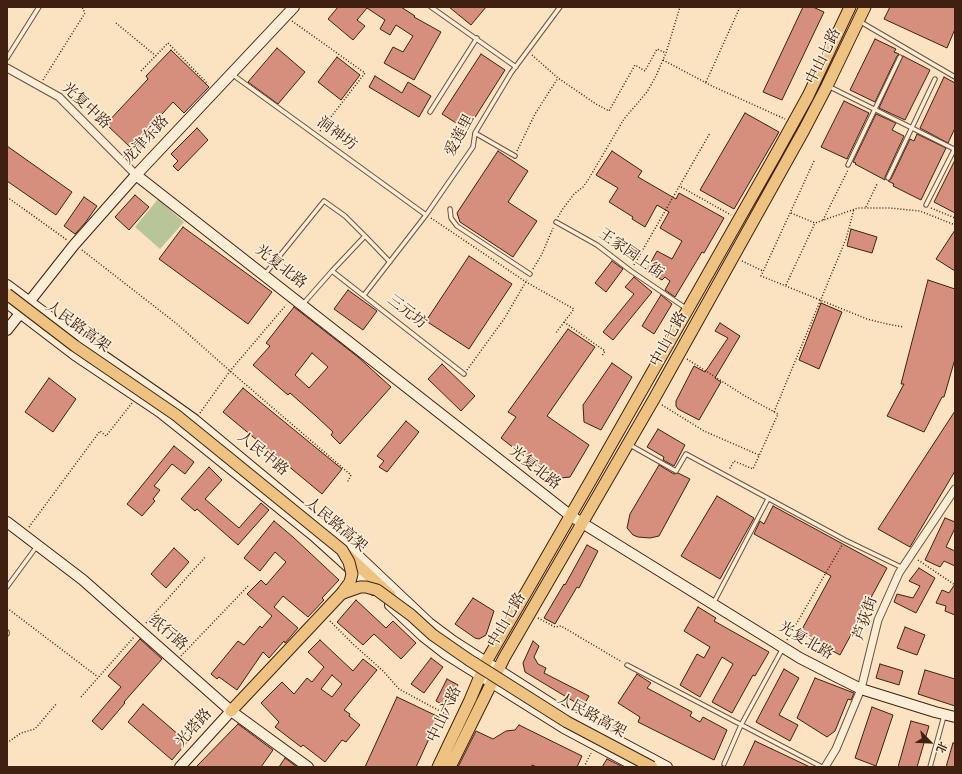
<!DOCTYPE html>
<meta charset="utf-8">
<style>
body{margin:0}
#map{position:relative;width:962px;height:774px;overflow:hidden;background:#fbe3c2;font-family:"Sorts Mill Goudy","Noto Serif SC",serif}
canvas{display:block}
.frame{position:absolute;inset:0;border:8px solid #402011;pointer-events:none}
.north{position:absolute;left:910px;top:722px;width:40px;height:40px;-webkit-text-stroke:3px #fcedd7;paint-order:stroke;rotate:114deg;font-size:11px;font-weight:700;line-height:16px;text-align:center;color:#402011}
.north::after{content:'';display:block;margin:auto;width:14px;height:18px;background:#402011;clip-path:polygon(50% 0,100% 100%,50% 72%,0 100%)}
</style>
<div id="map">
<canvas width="962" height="774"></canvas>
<div class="frame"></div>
<div class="north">北</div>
</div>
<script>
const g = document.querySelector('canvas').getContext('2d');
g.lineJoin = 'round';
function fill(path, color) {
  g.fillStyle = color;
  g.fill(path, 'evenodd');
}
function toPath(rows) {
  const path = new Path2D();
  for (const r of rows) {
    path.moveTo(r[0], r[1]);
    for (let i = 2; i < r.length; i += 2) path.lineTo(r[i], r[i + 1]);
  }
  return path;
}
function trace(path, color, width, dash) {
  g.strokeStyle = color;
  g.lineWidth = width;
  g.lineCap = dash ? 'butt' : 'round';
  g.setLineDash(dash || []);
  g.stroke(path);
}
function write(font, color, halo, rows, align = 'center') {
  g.font = font + ' "Sorts Mill Goudy","Noto Serif SC",serif';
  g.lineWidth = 3.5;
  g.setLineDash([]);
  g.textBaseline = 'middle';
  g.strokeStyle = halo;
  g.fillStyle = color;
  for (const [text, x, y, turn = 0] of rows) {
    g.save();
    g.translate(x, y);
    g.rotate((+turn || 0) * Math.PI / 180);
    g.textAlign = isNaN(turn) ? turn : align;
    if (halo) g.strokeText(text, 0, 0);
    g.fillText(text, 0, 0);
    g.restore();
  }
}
fill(toPath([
 [158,199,184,222,160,249,135,227]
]), '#b8c598');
const building = toPath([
 [338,7,401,7,415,16,414,17,441,32,414,80,384,63,393,47,403,52,413,36,396,25,390,35,380,29,385,20,367,8,357,20,365,26,353,40,328,19,338,7],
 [449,7,486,7,471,25,449,7],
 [803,7,813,7,824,12,782,100,763,92,803,7],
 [890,7,955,7,955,29,947,48,884,19,890,7],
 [875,39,896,49,894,52,899,54,897,56,875,102,850,90,875,39],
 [277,48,305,72,278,104,248,82,277,48],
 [171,50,209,87,184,113,173,102,131,148,106,124,148,79,146,76,171,50],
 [481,54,505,70,467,130,442,114,481,54],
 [903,56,930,70,905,120,879,108,903,56],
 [337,57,360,75,341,100,318,82,337,57],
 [375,76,402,93,408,82,431,96,419,117,369,87,375,76],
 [944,77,955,83,955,128,948,143,920,128,944,77],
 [844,101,869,113,847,159,821,147,844,101],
 [745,113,779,132,734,209,700,190,745,113],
 [876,114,896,123,892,130,904,136,885,177,885,180,855,164,856,163,853,162,876,114],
 [197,128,208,140,178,171,173,166,178,161,171,154,197,128],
 [917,134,946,148,921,200,893,186,894,184,888,181,891,179,910,139,914,141,917,134],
 [7,146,72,192,56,215,7,181,7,146],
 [498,151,528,171,508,202,537,221,513,257,460,222,457,213,498,151],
 [612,151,642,171,638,177,676,199,679,193,724,218,704,253,702,252,675,297,665,290,670,281,665,277,662,280,646,271,657,251,672,259,682,241,660,228,669,212,657,205,645,227,632,219,633,217,609,202,618,188,596,175,612,151],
 [955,160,955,213,934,202,955,160],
 [135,195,149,207,129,230,115,217,135,195],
 [84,197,97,206,85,223,75,234,64,226,84,197],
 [183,227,272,292,248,324,159,259,183,227],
 [851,229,877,237,872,253,847,246,851,229],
 [955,230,955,271,936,259,955,230],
 [469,256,512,284,469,349,426,321,469,256],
 [612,261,623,269,606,292,595,283,612,261],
 [634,277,652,292,613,340,603,332,634,294,625,287,634,277],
 [928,280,955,289,955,359,944,397,942,397,924,432,887,416,904,384,901,384,928,280],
 [348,290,377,311,363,330,334,309,348,290],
 [661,295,672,304,654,334,642,326,661,295],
 [821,303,842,312,819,369,799,360,821,303],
 [294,307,358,357,391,387,340,444,331,435,333,432,316,416,290,393,288,395,253,365,270,346,266,343,294,307],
 [312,353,328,367,309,388,295,375,312,353],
 [720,323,740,336,715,378,721,382,699,420,678,409,676,406,676,401,694,366,705,372,728,338,715,331,720,323],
 [568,329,595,347,547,416,589,445,570,477,561,478,547,474,501,438,516,417,508,412,568,329],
 [612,363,632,377,601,430,584,422,583,405,612,363],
 [442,364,475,396,461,411,428,379,442,364],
 [49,378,76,399,53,432,25,412,49,378],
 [243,388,342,469,322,494,223,412,243,388],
 [955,411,955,471,910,547,878,529,955,411],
 [406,421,419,432,387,472,379,467,384,461,377,456,406,421],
 [658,429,685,445,674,466,663,460,664,457,647,447,658,429],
 [174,446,194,462,185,474,172,464,154,486,160,490,153,499,155,501,142,516,127,504,174,446],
 [659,465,674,474,678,473,690,479,659,536,650,538,638,537,633,535,627,528,630,514,659,465],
 [209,467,222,480,205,499,239,528,261,503,269,510,238,545,197,509,195,511,181,499,209,467],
 [717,496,754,518,720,579,681,556,717,496],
 [773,506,887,568,840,655,800,633,831,576,754,534,760,521,764,524,773,506],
 [945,518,955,522,955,528,946,547,955,551,955,566,944,561,940,567,925,560,945,518],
 [274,521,293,537,339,580,322,598,324,600,308,617,283,596,274,607,298,628,285,643,284,641,269,658,263,652,237,690,219,677,217,679,211,674,238,641,244,645,260,626,262,628,272,616,247,594,261,580,266,585,286,562,275,552,260,571,244,558,274,521],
 [587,545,598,551,579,588,577,587,555,624,544,618,564,584,565,585,587,545],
 [174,548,189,562,166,588,151,574,174,548],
 [919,568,935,578,916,613,894,602,897,594,913,598,920,586,909,581,919,568],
 [955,584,955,615,945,611,946,606,936,603,942,590,949,593,955,584],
 [473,598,494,611,486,635,479,639,475,638,455,624,473,598],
 [356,600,386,628,393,621,416,643,401,659,374,634,363,645,337,622,356,600],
 [698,607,716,618,714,621,769,652,755,676,753,675,732,713,712,702,733,664,722,657,700,697,680,685,697,654,704,658,710,647,684,631,698,607],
 [905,627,925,635,917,655,897,648,905,627],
 [140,639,162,659,124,702,125,703,102,730,92,721,121,687,108,676,140,639],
 [320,640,353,671,363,659,377,670,344,710,350,714,349,716,360,725,346,742,342,740,325,762,303,745,301,747,275,727,279,722,261,703,282,682,294,694,307,678,312,682,324,667,308,652,320,640],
 [332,675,342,684,332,697,321,689,332,675],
 [533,641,539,646,534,657,538,664,546,668,544,673,589,696,583,707,525,672,523,663,533,641],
 [431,658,443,667,424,693,411,684,431,658],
 [880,664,903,671,899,685,876,678,880,664],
 [784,669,799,678,779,715,798,725,790,741,756,722,784,669],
 [925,670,955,679,955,706,918,694,925,670],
 [637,674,651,683,647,688,692,712,690,716,700,722,703,717,727,730,714,760,638,722,640,717,618,703,637,674],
 [815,678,854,693,851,700,848,699,835,731,827,737,797,718,815,678],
 [447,679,458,685,447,707,436,701,447,679],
 [397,697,439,717,416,767,365,767,397,697],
 [143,704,187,742,172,760,128,722,143,704],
 [872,707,893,715,876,766,855,758,872,707],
 [911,721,929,726,917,767,898,767,911,721],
 [238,724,273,750,261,767,196,767,238,724],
 [519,725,582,756,577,767,537,767,532,765,531,767,458,767,476,731,493,739,506,731,515,730,519,725],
 [755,741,810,767,743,767,755,741],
 [953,743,955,743,955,767,946,767,953,743],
 [285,758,297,767,279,767,285,758],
 [607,759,623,767,602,767,607,759]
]);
fill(building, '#d68f7d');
trace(building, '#402011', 1);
const lane = toPath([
 [431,7,516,67],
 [859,21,955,77],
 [7,58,39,7],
 [233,75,426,215],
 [828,86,954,149],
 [430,112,477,38],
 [475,133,515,156],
 [848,165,900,57],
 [888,178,935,79],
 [926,205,955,148],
 [450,209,451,218,457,226,530,274],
 [556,222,597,245,631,271,687,309],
 [332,271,464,374],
 [265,274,324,201,345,216,365,236],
 [364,295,426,215,473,147,475,133,511,73,560,7],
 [303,304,332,271,365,236,390,262],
 [630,445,676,471,686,454,845,540,903,568],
 [7,587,37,546],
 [714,602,768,499],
 [7,632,7,634],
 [627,665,822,767],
 [724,764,741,725,783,648],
 [930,767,944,716]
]);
const street = toPath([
 [7,68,59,97,136,175],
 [825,767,836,749,861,689,878,620,899,573,955,489]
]);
const secondary = toPath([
 [136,175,571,516,800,658,835,676,861,689,935,712,955,717],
 [7,285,85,343,160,395,195,420,353,551,429,623,453,641,564,712,667,767],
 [7,303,75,355,160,412,194,439,313,535,374,590],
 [7,330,74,245,136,175,294,7],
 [7,522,83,580,231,711,308,767],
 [390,605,423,636,446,654,564,728,637,767],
 [180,767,231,711]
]);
const primary = toPath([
 [344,552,390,595],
 [231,711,342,593],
 [438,767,470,700,486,662,591,480,776,154,808,96,850,7],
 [450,767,504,658,654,399,804,130,827,86,865,7]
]);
trace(lane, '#6f513d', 5.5);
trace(street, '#6f513d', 9);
trace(secondary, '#402011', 12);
trace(primary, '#402011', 13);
trace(toPath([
 [292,21,365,73,320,131],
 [116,23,156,56],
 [532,55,558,78,596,104,609,111,635,65,645,71,657,49,666,53],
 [663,60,712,86,785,119],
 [141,71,168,43,208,84],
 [43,80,85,13,82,7],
 [706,82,740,7],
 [517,151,535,114,558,78],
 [814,161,761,276,867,319,887,324,904,327],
 [681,187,731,215],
 [7,197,67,240],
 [866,207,877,184],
 [931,208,955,218],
 [791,213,815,223,858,208,890,208,920,211,955,225],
 [558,217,562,210,574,194,583,187,588,180,624,119,647,92,656,76,666,53,680,7],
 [431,218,526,282,574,309,555,334],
 [823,220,848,170],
 [82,250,177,324,230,371,351,475,347,483],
 [742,261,763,271],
 [634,265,710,133],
 [533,269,542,254,553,228],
 [786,285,815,223],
 [564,322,605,351,602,356],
 [687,359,745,396,778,414,753,469,734,461,729,470],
 [467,370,504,319,527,280],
 [662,405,704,431,759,455],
 [774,412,846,239,854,209],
 [200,413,230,371,286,305],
 [29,527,100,431,106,436,132,403],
 [918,560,955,585],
 [7,608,98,677],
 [538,618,555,627,561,626,622,662],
 [330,621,354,645,383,671,399,689,451,717],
 [146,623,206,556],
 [787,640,842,545],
 [181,656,248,586],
 [81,697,134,637],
 [7,743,21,733,35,729,57,703],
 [584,767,591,753]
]), '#402011', 1.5, [1, 2]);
trace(lane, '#fcedd7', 3.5);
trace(street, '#fcedd7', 7);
trace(secondary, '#fcedd7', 10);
trace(primary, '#eec281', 11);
const primaryBridge = toPath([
 [7,294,75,346,176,415,342,550,349,562,352,574,350,582,342,593],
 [343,593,360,587,366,587,377,590,411,615,433,635,469,660,567,722,652,767]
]);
trace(primaryBridge, '#402011', 13, []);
trace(primaryBridge, '#eec281', 11);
write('15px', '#402011', '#fcedd7', [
 ["中山七路",825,57,-64],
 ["光复中路",85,107,43],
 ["洞神坊",336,135,36],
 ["爱莲里",461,136,-62],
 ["龙津东路",147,141,-47],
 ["王家园上街",630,255,35],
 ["光复北路",280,268,38],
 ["三元坊",406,313,38],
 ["人民路高架",77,328,36],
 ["中山七路",670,340,-61],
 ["人民中路",262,455,39],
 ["光复北路",534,469,38],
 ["人民路高架",335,526,40],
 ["芦荻街",867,619,-71],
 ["中山七路",508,621,-60],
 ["纸行路",167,634,41],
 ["光复北路",805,642,30],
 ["中山六路",446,715,-65],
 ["人民路高架",591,717,29],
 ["光塔路",195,729,-48]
]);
</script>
